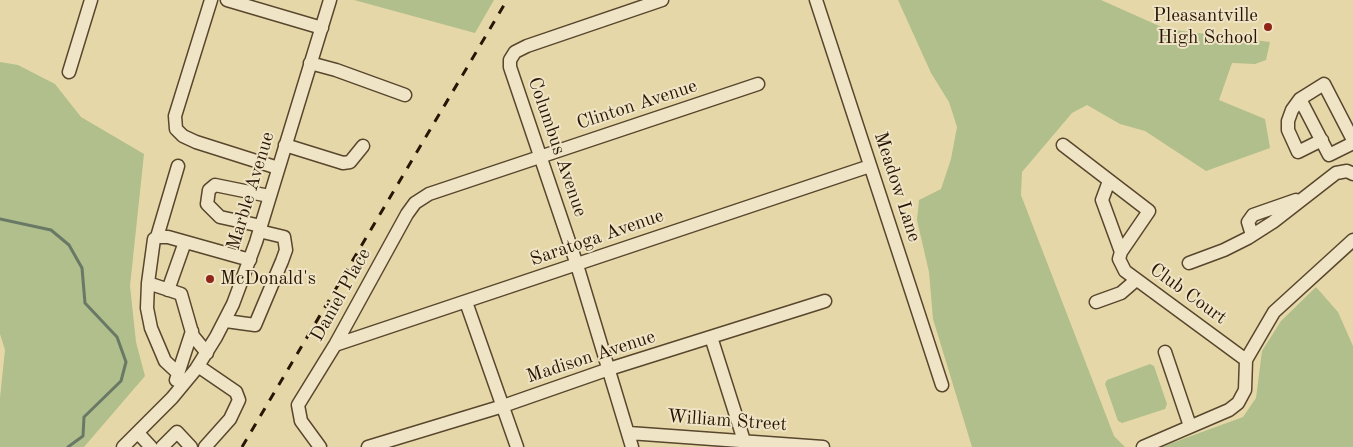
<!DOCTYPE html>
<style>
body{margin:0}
canvas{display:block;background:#e6d7a8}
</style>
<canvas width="1353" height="447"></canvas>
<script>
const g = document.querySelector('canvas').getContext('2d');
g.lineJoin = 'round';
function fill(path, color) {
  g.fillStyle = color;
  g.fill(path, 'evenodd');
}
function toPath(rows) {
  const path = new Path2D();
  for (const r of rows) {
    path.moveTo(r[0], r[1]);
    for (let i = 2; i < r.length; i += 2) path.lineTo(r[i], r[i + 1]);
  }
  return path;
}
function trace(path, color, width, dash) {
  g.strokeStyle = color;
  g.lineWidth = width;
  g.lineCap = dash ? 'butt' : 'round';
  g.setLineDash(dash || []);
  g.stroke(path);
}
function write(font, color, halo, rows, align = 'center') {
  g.font = font + ' "Old Standard TT",serif';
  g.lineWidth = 4;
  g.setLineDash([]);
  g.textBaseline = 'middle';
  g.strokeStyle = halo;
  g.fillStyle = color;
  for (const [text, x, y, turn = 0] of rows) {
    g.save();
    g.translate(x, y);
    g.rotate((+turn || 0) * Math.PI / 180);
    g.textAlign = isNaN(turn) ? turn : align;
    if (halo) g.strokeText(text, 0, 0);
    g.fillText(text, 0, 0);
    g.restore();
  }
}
fill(toPath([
 [354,0,494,0,475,33],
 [898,0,1101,0,1166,29,1270,42,1266,60,1255,64,1232,63,1219,100,1265,119,1270,148,1206,171,1145,131,1120,124,1087,105,1072,113,1022,172,1021,195,1114,436,1125,447,972,447,933,319,929,272,917,220,919,200,941,189,951,159,957,127,949,102,931,73],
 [0,62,18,65,55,84,81,117,144,154,130,286,136,342,145,376,84,447,0,447,0,398,5,350,0,334],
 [1316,287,1338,312,1353,346,1353,447,1161,447,1243,417,1256,398,1262,351,1281,321],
 [1150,364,1154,366,1167,404,1165,409,1122,423,1118,421,1105,384,1107,380]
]), '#b0bf8b');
trace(toPath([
 [0,219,51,230,69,245,82,268,85,303,117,337,126,362,121,381,84,417,83,436,68,447]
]), '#6a7866', 3);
const minor = toPath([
 [211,0,175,116,176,129,183,136,196,142,278,168],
 [227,0,322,28],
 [816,0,942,385],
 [310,63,336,70,405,95],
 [69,72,91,0],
 [1300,99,1329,155,1353,143],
 [1322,140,1298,152,1288,130,1288,121,1292,110,1300,99,1324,84,1353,140],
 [285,145,343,163,350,162,363,146],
 [1063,145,1149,211,1121,252],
 [1109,181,1102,200,1121,252,1119,259,1125,271,1246,360],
 [261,226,220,217,207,204,209,190,215,185,269,196],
 [1252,235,1248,222,1253,215,1296,200],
 [157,237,178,166],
 [1189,263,1224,250,1248,238,1273,222,1336,173,1347,171,1353,174],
 [148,283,147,308,151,328,165,361,178,373],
 [168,290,185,242],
 [466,302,517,447],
 [1096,302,1121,293,1136,280],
 [226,321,255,325,282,261,286,250,284,237,259,231],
 [711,337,746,447],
 [335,345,870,166],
 [1165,352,1190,426],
 [207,353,193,336,181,294,148,283,154,239,157,237,168,237,250,260],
 [198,366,236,392,239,400,230,419,205,447],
 [176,380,192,331],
 [138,433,151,447],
 [629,433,823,447],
 [123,447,172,398,196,369,216,337,233,304,256,242,330,0],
 [162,447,177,432,191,447],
 [320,447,301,421,298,405,335,345,407,214,415,203,429,194,758,84],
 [368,447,503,406,609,369,825,301],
 [632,447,577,265,510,67,510,60,515,52,527,46,662,0],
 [1143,447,1229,410,1238,403,1245,390,1246,360,1274,312,1353,240]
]);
trace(minor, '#58462d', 15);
trace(minor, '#efe5c6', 12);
trace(toPath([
 [242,447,507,0]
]), '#281504', 3, [9, 9]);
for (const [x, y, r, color] of [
 [1268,27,5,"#8f2418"],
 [210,279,5,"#8f2418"]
]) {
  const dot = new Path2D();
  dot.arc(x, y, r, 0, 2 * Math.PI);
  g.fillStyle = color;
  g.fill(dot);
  trace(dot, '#efe5c6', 2);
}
write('19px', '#281504', '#efe5c6', [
 ["Pleasantville",1258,16],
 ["High School",1258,38],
 ["McDonald's",220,279,"left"]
], 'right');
write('19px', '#281504', '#efe5c6', [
 ["Clinton Avenue",637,105,-18],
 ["Columbus Avenue",557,147,71],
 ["Meadow Lane",897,187,72],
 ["Marble Avenue",251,191,-73],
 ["Saratoga Avenue",597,238,-19],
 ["Club Court",1188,294,36],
 ["Daniel Place",341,295,-61],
 ["Madison Avenue",591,357,-18],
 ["William Street",727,421,4]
]);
</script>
